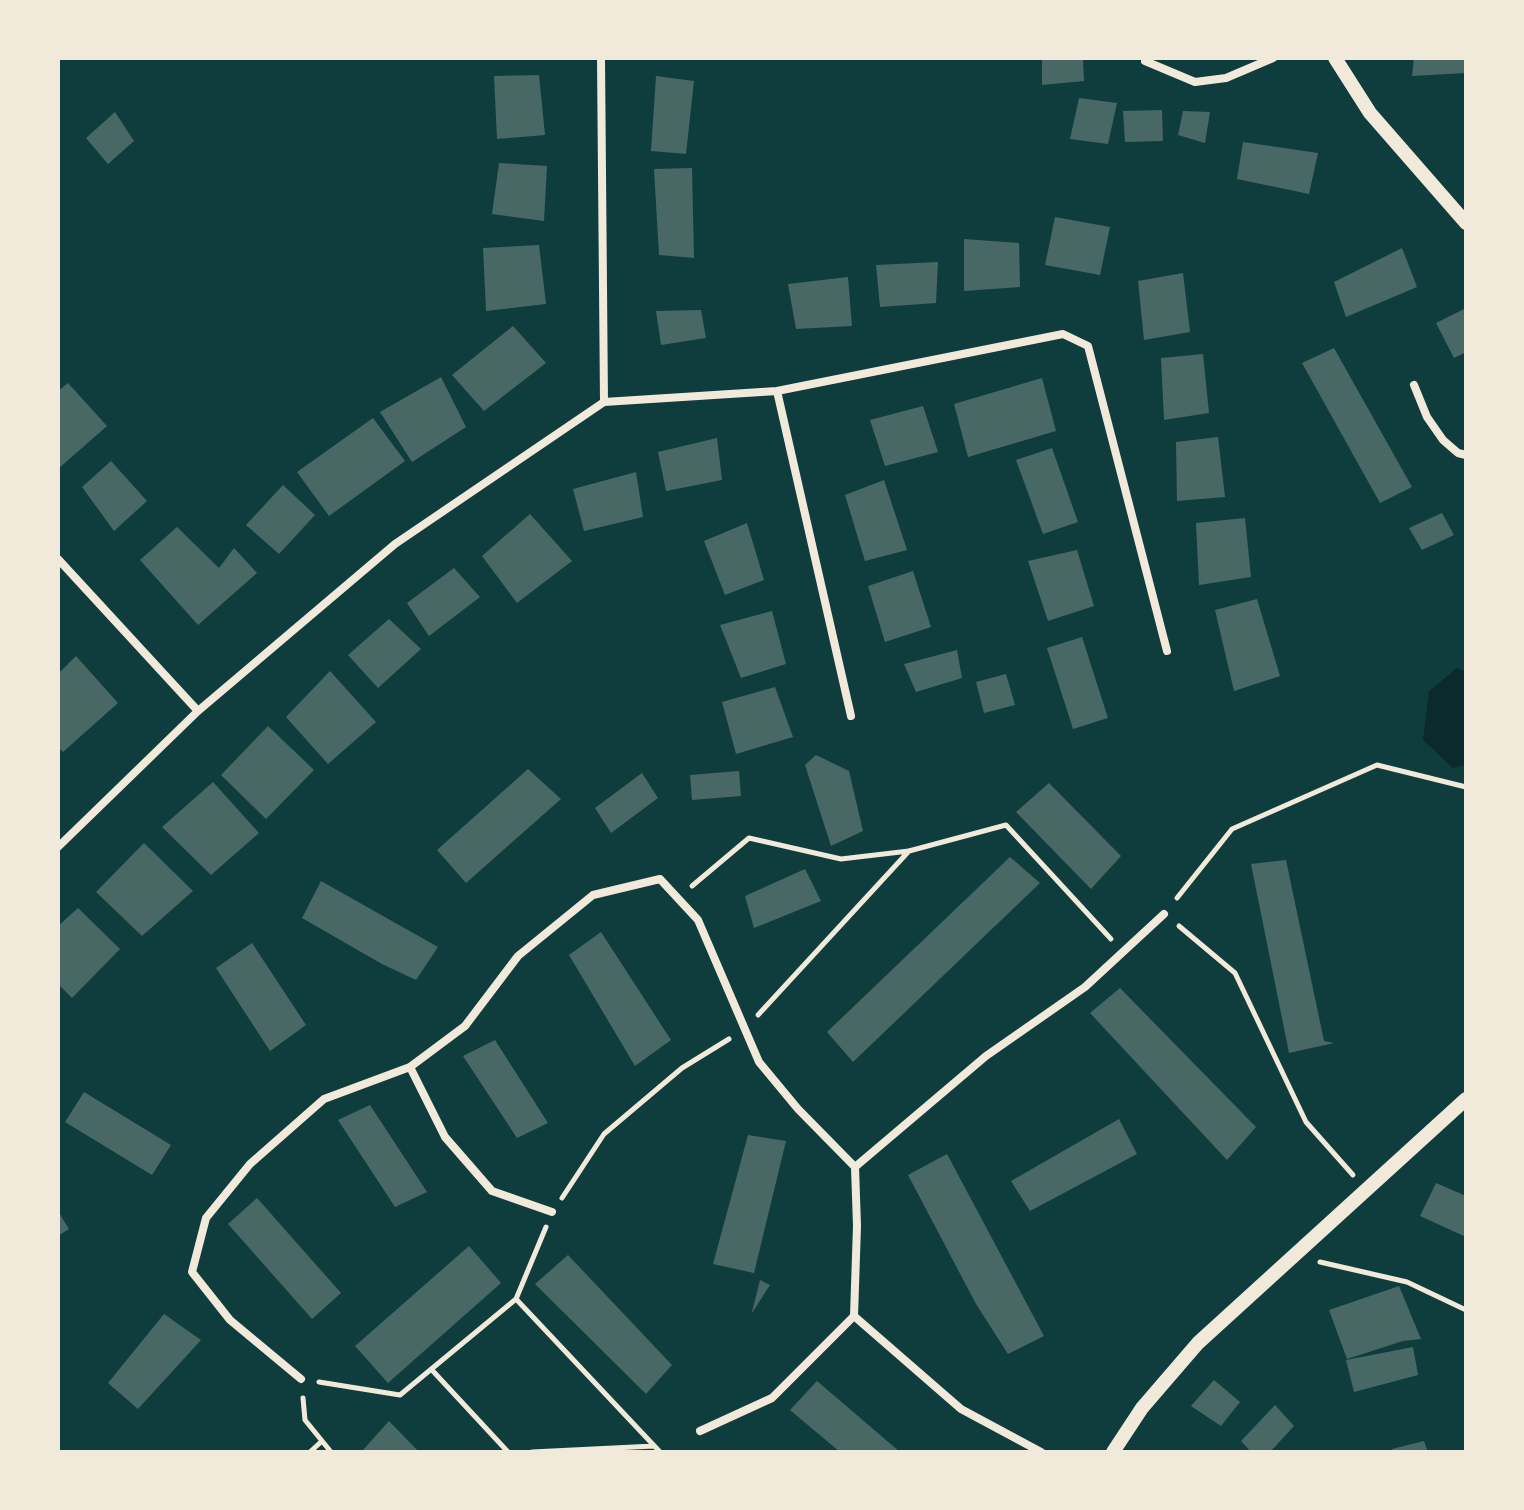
<!DOCTYPE html>
<style>
body{margin:0}
#map{position:relative;width:1524px;height:1510px;overflow:hidden;background:#0f3d3e;font-family:"Golos Text",sans-serif}
canvas{display:block}
.frame{position:absolute;inset:0;border:60px solid #f1e9da;pointer-events:none}
</style>
<div id="map">
<canvas width="1524" height="1510"></canvas>
<div class="frame"></div>
</div>
<script>
const g = document.querySelector('canvas').getContext('2d');
g.lineJoin = 'round';
function fill(path, color) {
  g.fillStyle = color;
  g.fill(path, 'evenodd');
}
function toPath(rows) {
  const path = new Path2D();
  for (const r of rows) {
    path.moveTo(r[0], r[1]);
    for (let i = 2; i < r.length; i += 2) path.lineTo(r[i], r[i + 1]);
  }
  return path;
}
function trace(path, color, width, dash) {
  g.strokeStyle = color;
  g.lineWidth = width;
  g.lineCap = dash ? 'butt' : 'round';
  g.setLineDash(dash || []);
  g.stroke(path);
}
fill(toPath([
 [1457,668,1466,672,1466,765,1453,768,1423,740,1429,691]
]), '#0a2a2b');
fill(toPath([
 [1042,58,1083,58,1084,81,1042,85],
 [1414,58,1466,58,1466,73,1412,76],
 [539,75,545,135,497,139,494,76],
 [656,76,694,81,686,154,651,151],
 [1079,98,1117,103,1108,144,1070,139],
 [1162,110,1163,141,1125,142,1123,111],
 [1183,111,1210,112,1205,143,1178,135],
 [115,112,134,141,108,164,86,138],
 [1243,142,1318,153,1309,194,1237,179],
 [499,163,547,166,544,221,492,214],
 [692,168,694,258,659,255,654,169],
 [1055,217,1110,227,1100,275,1045,265],
 [964,239,1019,243,1020,287,964,291],
 [539,245,546,304,486,311,483,248],
 [1402,248,1417,287,1346,317,1334,282],
 [938,262,936,303,880,307,876,265],
 [1183,273,1190,332,1144,340,1138,281],
 [848,277,852,326,796,329,788,284],
 [1466,308,1466,352,1454,358,1436,323],
 [701,310,706,338,661,345,656,311],
 [513,326,546,363,484,411,452,375],
 [1334,348,1412,487,1380,503,1302,363],
 [1203,354,1209,413,1164,420,1161,358],
 [441,377,466,427,412,462,380,412],
 [1042,378,1056,431,968,457,954,404],
 [68,383,107,426,58,469,58,391],
 [923,406,938,452,885,466,870,420],
 [373,418,405,461,329,516,297,472],
 [1218,437,1225,497,1177,501,1176,442],
 [717,438,722,480,666,491,658,452],
 [1052,448,1078,522,1043,534,1016,460],
 [111,461,147,501,114,531,82,487],
 [636,472,643,517,584,531,573,489],
 [884,480,907,550,865,561,845,495],
 [283,485,315,515,279,554,246,525],
 [1442,513,1454,535,1422,550,1409,528],
 [530,514,572,561,517,603,482,556],
 [1245,518,1251,577,1199,585,1196,523],
 [747,523,764,580,725,595,704,541],
 [177,527,219,568,234,548,257,573,198,625,140,560],
 [1077,550,1094,606,1048,621,1028,561],
 [454,568,480,597,429,636,407,603],
 [913,571,931,627,885,642,868,586],
 [1257,599,1280,676,1234,691,1215,610],
 [772,611,786,664,741,678,720,625],
 [389,619,421,649,378,688,348,655],
 [1082,637,1108,718,1073,729,1047,648],
 [957,650,962,678,916,692,904,664],
 [76,656,118,703,63,752,58,747,58,674],
 [330,671,376,722,328,764,286,717],
 [1006,674,1015,705,984,713,976,682],
 [775,687,793,737,736,754,722,702],
 [268,726,314,770,266,819,221,775],
 [816,755,849,771,863,831,831,846,805,765],
 [528,769,561,799,466,883,437,850],
 [739,771,741,796,692,800,690,775],
 [642,773,658,798,611,833,595,808],
 [213,782,259,833,211,875,162,827],
 [1049,783,1121,856,1091,889,1016,812],
 [144,843,193,891,142,936,96,892],
 [1010,857,1040,883,853,1062,827,1032],
 [1286,860,1324,1041,1334,1043,1289,1053,1251,864],
 [805,869,821,901,754,928,745,896],
 [321,881,438,947,416,980,382,964,302,918],
 [78,908,120,949,72,998,58,984,58,926],
 [601,932,671,1040,635,1066,569,955],
 [252,943,306,1025,270,1051,216,968],
 [1120,988,1256,1127,1227,1160,1090,1013],
 [495,1040,548,1123,517,1138,463,1056],
 [84,1092,171,1145,152,1175,65,1122],
 [370,1105,427,1192,395,1207,338,1120],
 [1119,1119,1137,1154,1030,1211,1011,1181],
 [748,1135,786,1141,754,1273,713,1264],
 [947,1154,1044,1336,1008,1354,976,1304,908,1175],
 [1436,1183,1466,1196,1464,1236,1420,1216],
 [257,1198,341,1293,312,1319,228,1224],
 [58,1211,69,1229,58,1236],
 [469,1246,501,1283,388,1383,355,1346],
 [568,1255,672,1365,646,1394,535,1284],
 [760,1280,770,1285,752,1313,752,1312],
 [1399,1286,1421,1339,1403,1341,1347,1359,1329,1310],
 [164,1314,201,1340,138,1409,108,1383],
 [1413,1347,1418,1375,1354,1392,1346,1360],
 [1214,1380,1240,1402,1221,1426,1191,1406],
 [817,1381,900,1452,840,1452,790,1410],
 [1275,1405,1294,1426,1270,1452,1251,1452,1241,1441],
 [389,1421,419,1452,365,1452,363,1450],
 [1424,1441,1428,1452,1393,1452,1392,1449]
]), '#486865');
trace(toPath([
 [692,886,749,838,841,859,909,851,1006,825,1111,939],
 [1177,898,1232,829,1377,765,1466,787],
 [1179,926,1235,973,1306,1122,1353,1175],
 [758,1015,909,851],
 [562,1198,604,1134,682,1068,729,1039],
 [1320,1262,1407,1282,1466,1310],
 [516,1299,660,1452],
 [431,1369,508,1452],
 [319,1382,400,1395,516,1299,546,1227],
 [303,1398,305,1420,331,1452],
 [310,1452,322,1441],
 [532,1452,654,1446]
]), '#f1e9da', 5);
trace(toPath([
 [601,58,604,402],
 [1145,61,1195,82,1226,78,1273,58],
 [1414,385,1427,417,1443,440,1458,453,1466,455],
 [777,391,851,716],
 [604,402,777,391,1063,334,1088,346,1167,651],
 [58,559,198,711],
 [58,847,198,711,395,544,604,402],
 [410,1067,445,1137,492,1191,552,1212],
 [855,1167,986,1056,1085,987,1164,914],
 [301,1379,230,1320,192,1272,206,1218,250,1164,324,1099,410,1067,465,1026,518,956,593,895,660,879,698,920,759,1062,798,1109,855,1167,857,1226,854,1316,961,1409,1041,1452],
 [700,1431,772,1398,854,1316]
]), '#f1e9da', 8);
trace(toPath([
 [1335,58,1370,113,1466,223],
 [1113,1452,1142,1408,1198,1343,1466,1099]
]), '#f1e9da', 14);
</script>
